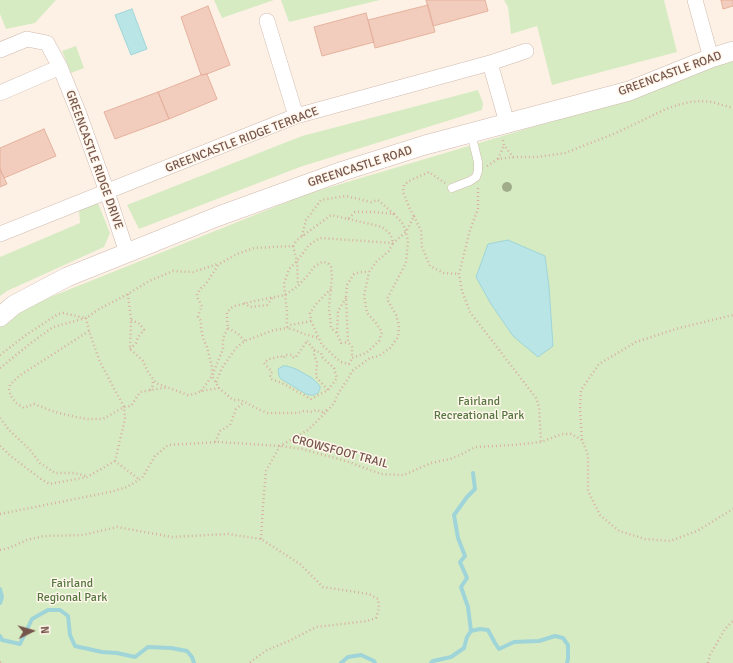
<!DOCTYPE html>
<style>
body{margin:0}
#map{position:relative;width:733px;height:663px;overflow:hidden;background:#fdf1e5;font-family:Signika,sans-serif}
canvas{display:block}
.north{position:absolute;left:12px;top:611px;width:40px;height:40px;-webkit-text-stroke:3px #fff6ec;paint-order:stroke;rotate:85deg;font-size:11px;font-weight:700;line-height:16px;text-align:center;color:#76554a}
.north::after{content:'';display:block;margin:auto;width:14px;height:18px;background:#76554a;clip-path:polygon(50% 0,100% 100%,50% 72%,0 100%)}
</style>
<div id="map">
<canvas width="733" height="663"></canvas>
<div class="north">N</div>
</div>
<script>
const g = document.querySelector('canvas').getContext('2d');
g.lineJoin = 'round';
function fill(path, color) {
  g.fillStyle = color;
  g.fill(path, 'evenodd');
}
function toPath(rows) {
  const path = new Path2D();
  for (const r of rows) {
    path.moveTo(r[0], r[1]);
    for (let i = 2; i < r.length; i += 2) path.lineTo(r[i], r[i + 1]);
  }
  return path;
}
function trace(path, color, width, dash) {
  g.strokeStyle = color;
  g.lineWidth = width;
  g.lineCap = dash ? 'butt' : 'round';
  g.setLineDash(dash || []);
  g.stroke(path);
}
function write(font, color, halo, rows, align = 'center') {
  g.font = font + ' Signika,sans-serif';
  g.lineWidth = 3;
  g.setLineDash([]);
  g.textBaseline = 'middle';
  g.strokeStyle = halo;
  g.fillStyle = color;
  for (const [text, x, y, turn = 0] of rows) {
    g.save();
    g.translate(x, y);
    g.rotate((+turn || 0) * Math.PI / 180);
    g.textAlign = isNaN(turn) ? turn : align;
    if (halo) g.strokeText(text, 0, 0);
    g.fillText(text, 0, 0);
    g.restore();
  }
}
fill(toPath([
 [0,0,56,0,35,23,6,29,0,14],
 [214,0,274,0,222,18],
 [281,0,380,0,289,22],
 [504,0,664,0,677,52,552,85,537,26,511,34,508,7],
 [76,46,84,68,71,73,62,51],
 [733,58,733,663,0,663,0,321,28,306,307,194,627,99],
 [478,90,483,103,482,110,300,167,139,229,127,205,302,136],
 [98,203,110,233,104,247,7,291,0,296,0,257,80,223,79,210]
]), '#d7ebc3');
const water = toPath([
 [132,9,147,49,131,55,115,15,132,9],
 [508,240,545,256,549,287,553,346,538,357,513,336,491,304,476,277,488,244,508,240],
 [283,366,287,366,296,369,312,378,320,386,320,389,318,393,314,395,310,395,306,394,281,379,279,376,278,369,283,366]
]);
fill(water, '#b9e5e7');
trace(water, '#9fd5d8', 1);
trace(toPath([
 [0,589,2,597,0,603],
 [471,631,468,607,461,587,467,578,460,562,465,556,458,538,454,515,467,497,475,489,473,473],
 [0,636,2,640,20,644,32,619,48,610,60,610,68,616,70,635,75,646,102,652,117,653,135,657,148,647,171,648,187,651,192,657,194,663],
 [341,663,348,657,361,655,374,661,375,663],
 [431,663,433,661,451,657,464,648,467,637,471,631,480,629,488,630,495,643,499,649,514,642,539,641,555,636,563,638,568,645,568,659,567,663]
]), '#9fd5d8', 4);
const building = toPath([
 [426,0,485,0,488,11,433,26,426,0],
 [721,0,733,0,733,6,723,9,721,0],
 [428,5,435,32,375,48,368,20,428,5],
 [208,6,230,65,207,74,201,75,181,17,208,6],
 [366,13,374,42,322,56,314,27,366,13],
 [207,74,217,99,169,119,158,92,201,75,207,74],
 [158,92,169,119,115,139,104,112,158,92],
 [44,129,56,156,4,178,0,169,0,148,44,129],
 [0,169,7,184,0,187,0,169]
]);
fill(building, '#f2cdbd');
trace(building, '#e5b19d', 1);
const service = toPath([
 [452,188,470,181,476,177,478,171,478,162,471,133]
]);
const minor = toPath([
 [695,0,711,58],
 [267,21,296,116],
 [0,50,27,39,47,43,60,67],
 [490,63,507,123],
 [0,93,60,67,79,114,107,192,127,253],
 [0,234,296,116,490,63,526,51]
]);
const tertiary = toPath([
 [0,317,14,305,67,277,219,216,343,171,425,145,629,91,711,58,733,51]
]);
trace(service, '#d0baae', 9);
trace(minor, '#d0baae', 16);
trace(tertiary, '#d0baae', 20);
trace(toPath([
 [503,140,504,145,513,157,537,157,565,153,616,133,666,109,678,105,689,102,700,101,712,102,733,108],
 [498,159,504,145],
 [487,166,498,159,513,157],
 [478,188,478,209,470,230,459,274,462,291,470,312,536,398,539,407,541,442],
 [414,216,421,231,422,247,430,266,444,273,459,274],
 [348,219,379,226,385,229,389,233,392,238,393,243,389,251,377,261,369,272,364,296,367,313,376,323,382,332,379,341,366,353,352,358,352,347,348,342,346,297,347,285,354,274,360,272,369,272],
 [302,236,306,220,321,200,346,196,371,202,378,200,394,214],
 [293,246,297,261,298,285],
 [331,289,316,304,310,313,311,321,322,345,335,357,341,362,349,364,352,358],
 [128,294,131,320,130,349,143,361,148,372,156,383,188,395,195,394,201,391,219,388],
 [346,298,338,311,337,333,341,343,348,342],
 [244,303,250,307,267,305,272,298],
 [86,318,89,331,100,362,124,407,125,419,115,461,140,480],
 [311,321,291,325,287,328,295,330,304,334,319,338],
 [228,328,238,334,245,341],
 [89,331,19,376,10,385,9,390,11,396,16,403,24,408,34,404,55,412,76,417,88,419,103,419,124,407,131,406,140,392,168,387],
 [307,341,312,347,315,352,314,356,317,361,316,377,328,390,311,399,282,383,271,379,270,375,272,372,264,363,269,359,281,356,284,358,285,355,292,355,294,358,296,357,307,341],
 [130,349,136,343,138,337,144,330,140,324,131,320],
 [314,350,321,353,322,357,334,368,335,372,337,378,328,390],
 [0,355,26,335,58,314,63,313,85,318],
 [0,368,31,343,53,327,86,318,99,309,128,294,149,281,173,271,193,272,218,264],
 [216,382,222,368,236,348,245,341,274,330,287,328,287,312,284,284,289,269,297,261,309,245,320,238,393,243,406,232,414,216,410,209,403,192,404,185,409,181,429,172,445,183],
 [150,390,151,389,153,385,153,380],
 [201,391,212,376,223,349,223,338,228,328,227,320,227,312,231,308,235,306,255,301,285,295,298,286,309,274,314,267,322,262,328,263,331,267,332,277,329,307,331,328,337,333],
 [0,418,9,430,30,450,40,463,55,473,75,473,86,476],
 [582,440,580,409,581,390,599,364,636,342,679,328,733,315],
 [215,442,220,431,230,425,236,409,244,402],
 [0,446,12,457,41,479,50,484,87,477,115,461],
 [0,514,110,492,127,487,142,478,155,456,168,445,218,442,280,446,302,449,346,461,381,474,404,475,431,463,450,459,462,454,475,447,514,445,541,442,562,434,571,434,582,440,588,455,588,491,600,515,619,531,645,539,670,541,697,531,733,509],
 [261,539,263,506,266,471,280,446,308,430,329,409,334,403,339,392,348,379,352,371,370,358,379,356,390,348,398,337,399,325,396,315,387,299,406,263,408,241,406,232,403,224,394,214,373,212,355,212,348,219,331,215,297,240,293,246,254,248,237,254,219,264,205,285,202,287,197,294,198,299,202,306,199,313,198,317,201,321,201,329,203,338,207,347,212,367,212,376,219,388,233,400,241,400,260,410,268,413,298,413,304,411,312,412,316,410,322,412,329,409],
 [0,550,9,548,27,540,44,536,83,535,117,527,172,537,228,534,261,539,300,564,323,587,369,594,378,599,379,608,376,618,367,621,316,627,289,641,267,650,249,663],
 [0,662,2,663],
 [708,663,710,655,725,629,733,621]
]), '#d7b09f', 2.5, [1, 3]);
trace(service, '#fff', 8);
trace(minor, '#fff', 15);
trace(tertiary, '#fff', 19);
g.fillStyle = '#a1ad8a';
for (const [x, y] of [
 [507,187]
]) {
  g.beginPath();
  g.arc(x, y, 5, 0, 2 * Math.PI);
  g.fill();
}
write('12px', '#76554a', '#fff6ec', [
 ["GREENCASTLE ROAD",670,74,-20],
 ["GREENCASTLE RIDGE TERRACE",242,140,-21],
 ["GREENCASTLE RIDGE DRIVE",94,160,70],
 ["GREENCASTLE ROAD",360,167,-18],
 ["CROWSFOOT TRAIL",340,452,15]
]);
write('12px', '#55763f', '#fff6ec', [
 ["Fairland",479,402],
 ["Recreational Park",479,416],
 ["Fairland",72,584],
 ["Regional Park",72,598]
]);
</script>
